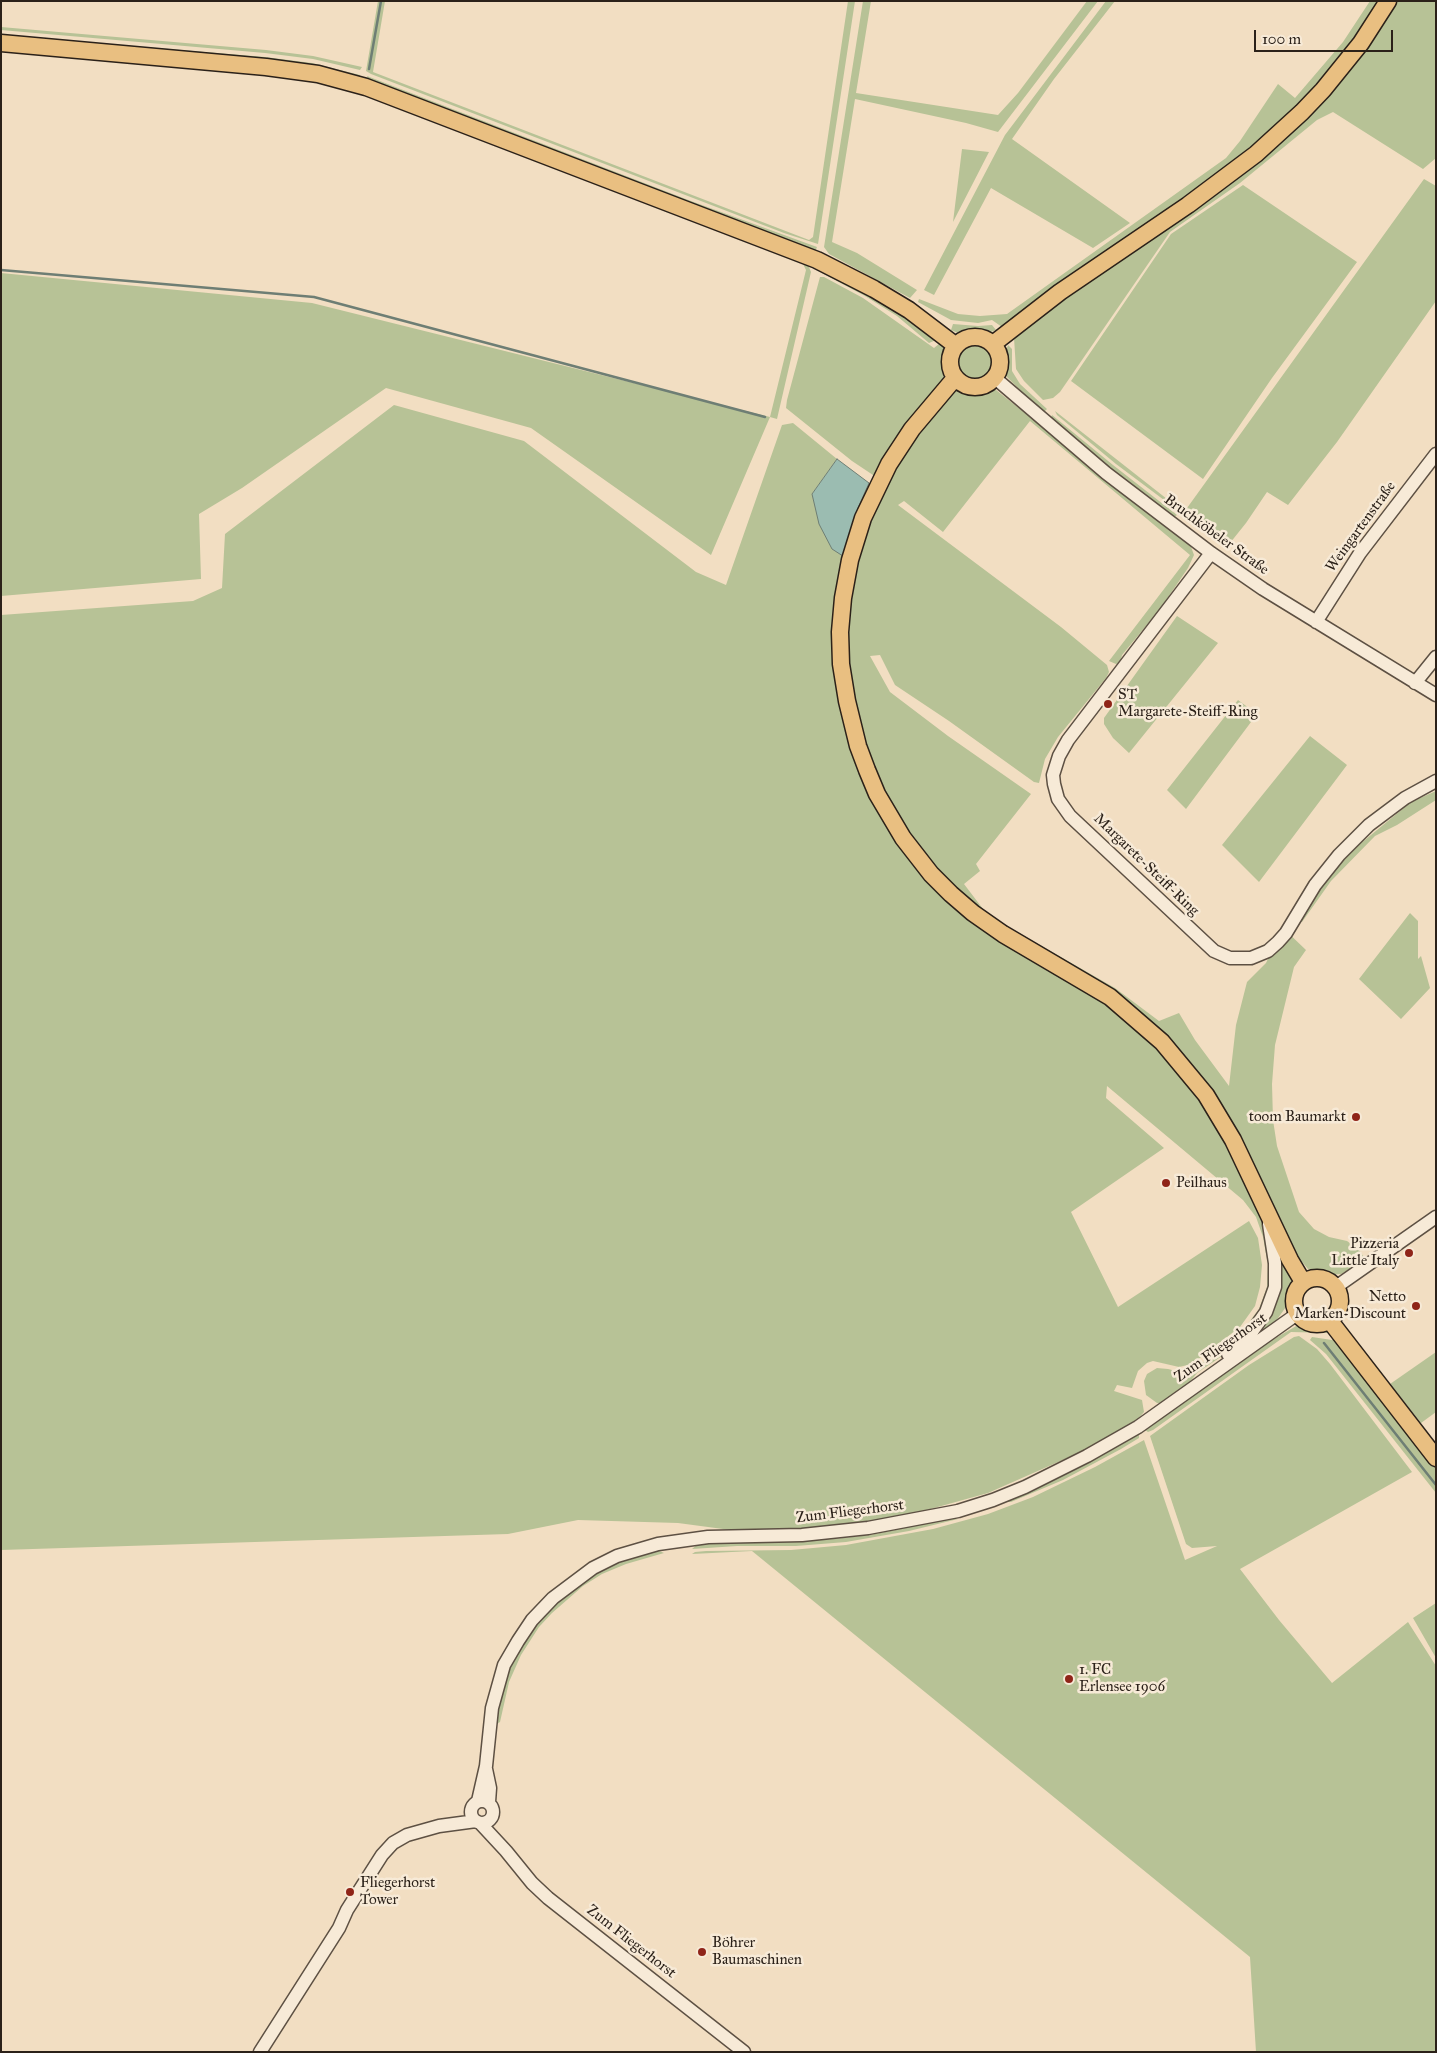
<!DOCTYPE html>
<meta charset="utf-8">
<style>
body{margin:0}
#map{position:relative;width:1437px;height:2053px;overflow:hidden;background:#f2dec2;font-family:"IM FELL Great Primer",serif}
canvas{display:block}
.frame{position:absolute;inset:0;border:2px solid #2b2119;pointer-events:none}
.scale{position:absolute;left:1254px;top:30px;width:139px;height:22px;box-sizing:border-box;border:2px solid #2b2119;border-top:0;padding-left:6px;font-size:15px;line-height:18px;white-space:nowrap;color:#2b2119;-webkit-text-stroke:4px #f7ead7;paint-order:stroke}
</style>
<div id="map">
<canvas width="1437" height="2053"></canvas>
<div class="frame"></div>
<div class="scale">100 m</div>
</div>
<script>
const g = document.querySelector('canvas').getContext('2d');
g.lineJoin = 'round';
function fill(path, color) {
  g.fillStyle = color;
  g.fill(path, 'evenodd');
}
function toPath(rows) {
  const path = new Path2D();
  for (const r of rows) {
    if (r.length === 3) {
      path.moveTo(r[0] + r[2], r[1]);
      path.arc(r[0], r[1], r[2], 0, 2 * Math.PI);
      continue;
    }
    path.moveTo(r[0], r[1]);
    for (let i = 2; i < r.length; i += 2) path.lineTo(r[i], r[i + 1]);
  }
  return path;
}
function trace(path, color, width, dash) {
  g.strokeStyle = color;
  g.lineWidth = width;
  g.lineCap = dash ? 'butt' : 'round';
  g.setLineDash(dash || []);
  g.stroke(path);
}
function write(font, color, halo, rows, align = 'center') {
  g.font = font + ' "IM FELL Great Primer",serif';
  g.lineWidth = 5;
  g.setLineDash([]);
  g.textBaseline = 'middle';
  g.strokeStyle = halo;
  g.fillStyle = color;
  for (const [text, x, y, turn = 0] of rows) {
    g.save();
    g.translate(x, y);
    g.rotate((+turn || 0) * Math.PI / 180);
    g.textAlign = isNaN(turn) ? turn : align;
    if (halo) g.strokeText(text, 0, 0);
    g.fillText(text, 0, 0);
    g.restore();
  }
}
fill(toPath([
 [378,1,385,1,373,72,809,240,813,237,848,1,855,1,818,244,784,233,371,74,366,71],
 [863,1,871,1,856,93,998,115,1018,93,1087,1,1098,1,998,132,966,123,855,99,832,242,857,253,917,290,910,298,829,254,824,247],
 [1106,1,1115,1,1054,79,1012,139,1130,223,1093,248,991,188,934,295,924,290,1005,135],
 [1370,1,1383,1,1373,18,1299,109,1227,171,1002,327,992,320,978,323,951,320,918,302,919,299,958,314,980,316,1007,314,1226,158,1240,141,1278,84,1295,98,1343,42],
 [1393,1,1436,1,1436,158,1423,169,1333,112,1317,120,1240,183,1170,232,1060,392,1053,398,1043,400,1024,381,1016,369,1014,338,1045,309,1233,178],
 [1,27,266,50,313,56,362,67,360,70,313,59,265,53,1,30],
 [1,35,265,57,312,63,360,75,360,78,1,40],
 [367,76,691,201,817,247,815,252,369,81],
 [962,149,989,152,953,222],
 [1424,179,1436,186,1436,301,1337,442,1288,505,1267,492,1246,523,1226,548,1182,515],
 [1243,185,1357,262,1272,378,1203,479,1071,381,1171,234],
 [806,260,811,272,777,419,770,417,711,555,531,428,386,388,242,488,199,514,201,579,1,596,1,273,312,303,770,417,806,270,802,262],
 [824,270,889,302,936,340,929,343,897,316,865,296,822,273],
 [820,277,824,277,863,298,934,348,940,343,944,349,946,369,943,380,929,395,876,477,852,461,786,408,787,400],
 [953,324,978,326,992,325,996,330,986,334,958,333,951,330],
 [974,361,20],
 [1008,345,1012,349,1012,371,1020,384,1047,409,1043,413,1006,376,1004,357],
 [969,389,996,390,1190,544,1194,555,1188,568,1160,609,1122,655,1120,663,1116,664,1109,661,1190,555,1030,421,943,532,904,501,898,505,1061,627,1107,665,1109,672,1106,678,1058,737,1045,759,1039,783,1034,782,949,721,895,685,880,655,870,656,890,692,948,736,1031,794,976,864,980,871,964,884,983,909,1005,925,1115,988,1159,1021,1179,1013,1195,1040,1229,1086,1236,1025,1247,982,1266,963,1283,928,1306,950,1294,967,1275,1045,1272,1084,1273,1120,1277,1146,1299,1212,1314,1229,1329,1237,1347,1241,1359,1250,1364,1257,1360,1263,1341,1274,1330,1275,1308,1269,1298,1257,1171,1043,958,893,910,838,872,772,852,702,846,633,856,561,881,490,918,430,953,391],
 [394,405,524,441,696,572,726,585,782,425,793,423,837,459,812,494,846,558,842,701,913,859,1106,1001,1157,1045,1202,1098,1253,1192,1254,1203,1267,1235,1272,1287,1248,1334,1222,1356,1197,1373,1185,1388,1164,1403,1157,1403,1146,1395,1144,1381,1147,1374,1157,1368,1168,1369,1180,1372,1194,1368,1218,1353,1243,1330,1259,1309,1267,1287,1268,1265,1263,1237,1256,1217,1243,1200,1107,1086,1106,1098,1164,1148,1071,1212,1118,1307,1249,1221,1258,1238,1262,1265,1260,1287,1255,1306,1240,1327,1192,1364,1179,1367,1153,1361,1147,1363,1138,1371,1132,1388,1117,1385,1114,1391,1142,1400,1144,1412,1135,1422,1083,1451,988,1493,909,1515,835,1528,738,1531,678,1523,578,1520,508,1534,1,1550,1,615,193,601,222,588,225,534],
 [1055,411,1181,510,1180,512,1116,464,1057,415],
 [1052,415,1113,465,1177,515,1173,518,1111,470,1051,418],
 [1177,616,1218,643,1129,753,1113,738,1104,724,1104,718],
 [1238,700,1257,714,1186,809,1167,790],
 [1310,736,1347,765,1259,882,1222,845],
 [1436,791,1436,800,1397,825,1375,836,1331,881,1302,922,1299,919,1319,890,1340,864,1360,844,1411,802],
 [1410,913,1418,921,1418,959,1421,956,1430,988,1401,1019,1359,979],
 [1276,1251,1291,1277,1292,1283,1288,1304,1276,1321,1252,1340,1269,1314],
 [1298,1325,1322,1329,1330,1333,1291,1332,1153,1430,1148,1432,1145,1430,1267,1343],
 [1299,1336,1317,1349,1330,1364,1412,1472,1240,1569,1279,1620,1332,1683,1408,1622,1436,1666,1436,2052,1256,2052,1250,1957,752,1551,692,1554,695,1552,706,1551,791,1550,846,1545,933,1529,988,1514,1033,1497,1095,1467,1144,1440,1185,1560,1217,1546,1192,1548,1186,1544,1150,1436,1249,1365,1294,1337],
 [1312,1337,1332,1340,1335,1337,1436,1464,1436,1493,1326,1354,1310,1340],
 [1436,1352,1436,1412,1421,1423,1390,1384],
 [1139,1434,1139,1438,1121,1449,1063,1480,1011,1502,1006,1502,1005,1501],
 [954,1518,958,1519,909,1531,846,1542,796,1546,737,1546,692,1549,698,1544,834,1539,870,1535],
 [657,1550,664,1553,626,1564,602,1574,583,1586,552,1613,539,1627,521,1655,509,1682,500,1722,497,1724,495,1720,503,1687,511,1666,523,1643,537,1623,557,1600,597,1572,620,1561],
 [1436,1603,1436,1658,1413,1618]
]), '#b7c296');
const water = toPath([
 [837,459,869,483,858,508,846,558,832,549,819,524,812,494,837,459]
]);
fill(water, '#9bbcb1');
trace(water, '#6e7e74', 1);
trace(toPath([
 [369,69,381,1],
 [1,270,314,297,765,417],
 [1324,1343,1436,1485]
]), '#6e7e74', 2.5);
const minor = toPath([
 [995,378,1106,473,1211,553,1263,589,1436,695],
 [1211,553,1068,740,1059,756,1053,775,1054,784,1058,799,1070,816,1214,951,1230,958,1251,958,1268,951,1278,942,1286,933,1315,885,1339,855,1369,825,1405,798,1436,781],
 [1316,622,1360,553,1436,454],
 [1415,683,1436,657],
 [1336,1287,1436,1217],
 [1228,1354,1249,1336,1266,1312,1275,1287,1275,1263,1269,1224],
 [486,1769,490,1788,489,1802],
 [482,1812,11],
 [478,1801,486,1766,492,1708,504,1665,518,1641,532,1620,553,1598,593,1568,617,1556,658,1544,708,1537,802,1535,868,1528,958,1511,993,1500,1025,1487,1087,1456,1138,1427,1297,1314],
 [480,1823,506,1851,532,1883,548,1898,744,2052],
 [260,2052,339,1928,347,1910,382,1855,393,1843,407,1835,439,1826,476,1821]
]);
const major = toPath([
 [1,43,266,67,318,74,366,87,817,260,874,289,909,310,955,345],
 [975,362,25],
 [993,344,1060,292,1188,205,1256,154,1302,112,1323,90,1361,43,1388,1],
 [955,378,912,429,889,464,863,518,850,560,843,598,840,632,841,664,847,701,858,746,867,770,877,794,903,838,931,874,951,894,973,913,1003,934,1110,997,1162,1042,1206,1095,1233,1140,1290,1260,1303,1282],
 [1317,1301,23],
 [1330,1321,1436,1458]
]);
trace(minor, '#5d5043', 15);
trace(major, '#2b2119', 19);
trace(minor, '#f7ead7', 12);
trace(major, '#e9bf81', 16);
for (const [x, y, r, color] of [
 [1108,704,5,"#8f2418"],
 [1356,1117,5,"#8f2418"],
 [1166,1183,5,"#8f2418"],
 [1409,1253,5,"#8f2418"],
 [1416,1306,5,"#8f2418"],
 [1069,1679,5,"#8f2418"],
 [350,1892,5,"#8f2418"],
 [702,1952,5,"#8f2418"]
]) {
  const dot = new Path2D();
  dot.arc(x, y, r, 0, 2 * Math.PI);
  g.fillStyle = color;
  g.fill(dot);
  trace(dot, '#f7ead7', 2);
}
write('15px', '#2b2119', '#f7ead7', [
 ["Weingartenstraße",1361,527,-54],
 ["Bruchköbeler Straße",1216,535,36],
 ["Margarete-Steiff-Ring",1146,865,44],
 ["Zum Fliegerhorst",1221,1348,-35],
 ["Zum Fliegerhorst",850,1512,-7],
 ["Zum Fliegerhorst",631,1942,38]
]);
write('15px', '#2b2119', '#f7ead7', [
 ["ST",1118,695],
 ["Margarete-Steiff-Ring",1118,712],
 ["toom Baumarkt",1346,1117,"right"],
 ["Peilhaus",1176,1183],
 ["Pizzeria",1399,1244,"right"],
 ["Little Italy",1399,1261,"right"],
 ["Netto",1406,1297,"right"],
 ["Marken-Discount",1406,1314,"right"],
 ["1. FC",1079,1670],
 ["Erlensee 1906",1079,1687],
 ["Fliegerhorst",360,1883],
 ["Tower",360,1900],
 ["Böhrer",712,1943],
 ["Baumaschinen",712,1960]
], 'left');
</script>
